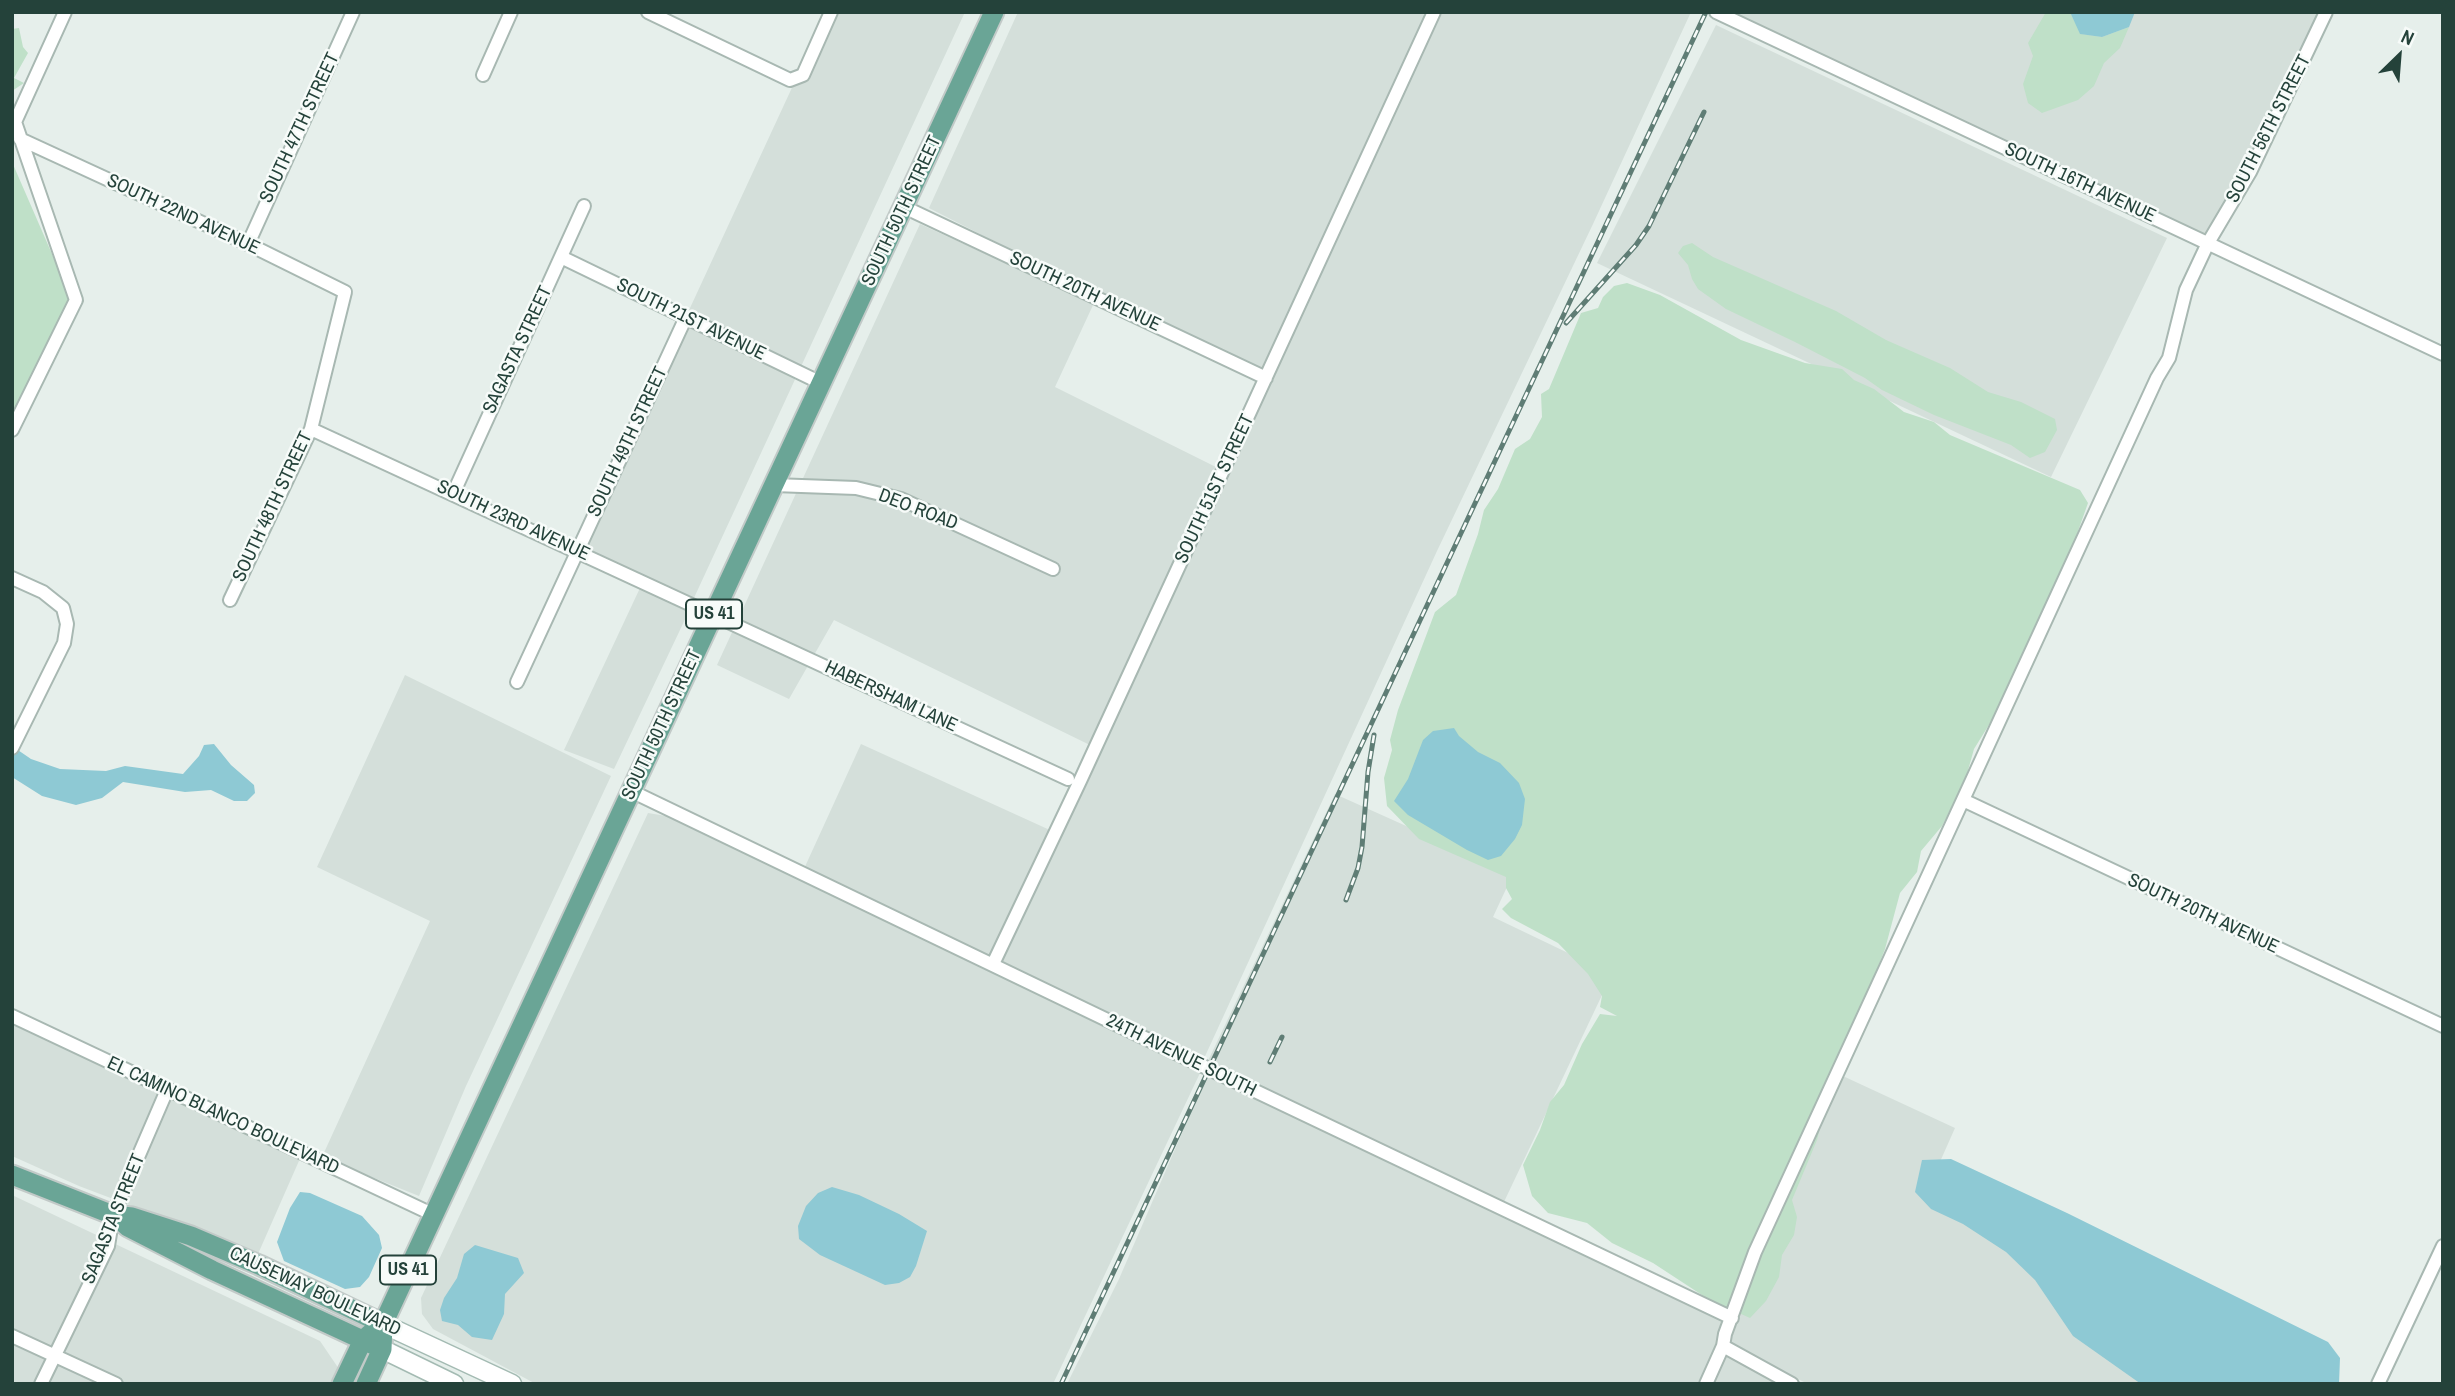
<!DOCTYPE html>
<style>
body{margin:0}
#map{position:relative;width:2455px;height:1396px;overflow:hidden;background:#e6efeb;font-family:"Archivo Narrow",sans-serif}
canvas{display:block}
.frame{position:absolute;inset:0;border:14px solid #24423a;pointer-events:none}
.north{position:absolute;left:2364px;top:21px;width:70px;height:70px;-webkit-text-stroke:5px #f7fbf9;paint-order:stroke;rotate:25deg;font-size:19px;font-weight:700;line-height:28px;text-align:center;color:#24423a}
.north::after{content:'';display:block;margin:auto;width:24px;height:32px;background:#24423a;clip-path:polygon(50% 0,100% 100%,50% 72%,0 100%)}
</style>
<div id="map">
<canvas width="2455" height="1396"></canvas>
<div class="frame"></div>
<div class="north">N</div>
</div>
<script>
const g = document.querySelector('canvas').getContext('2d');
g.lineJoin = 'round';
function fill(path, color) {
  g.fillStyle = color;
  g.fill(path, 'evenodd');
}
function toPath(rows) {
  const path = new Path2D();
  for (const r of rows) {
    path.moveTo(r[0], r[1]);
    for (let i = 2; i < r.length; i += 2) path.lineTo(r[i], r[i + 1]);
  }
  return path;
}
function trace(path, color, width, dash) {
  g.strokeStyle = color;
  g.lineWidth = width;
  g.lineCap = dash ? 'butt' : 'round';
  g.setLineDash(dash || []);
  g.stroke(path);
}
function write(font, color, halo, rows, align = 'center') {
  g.font = font + ' "Archivo Narrow",sans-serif';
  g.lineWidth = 5;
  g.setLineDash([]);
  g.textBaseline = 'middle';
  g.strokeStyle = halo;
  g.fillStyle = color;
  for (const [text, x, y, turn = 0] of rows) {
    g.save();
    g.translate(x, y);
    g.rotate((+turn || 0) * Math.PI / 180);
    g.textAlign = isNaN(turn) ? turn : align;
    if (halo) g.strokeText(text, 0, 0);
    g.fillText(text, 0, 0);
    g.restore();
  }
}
fill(toPath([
 [827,12,965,12,693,600,578,550],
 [1018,12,1431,12,1265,372,1119,305,929,208],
 [1436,12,1691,12,1593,224,1437,551,1201,1065,998,965],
 [1734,12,2320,12,2248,167,2205,238,1733,15],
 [1716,25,2167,238,2051,477,1597,263],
 [920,224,1094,303,1055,387,1222,470,1094,747,834,620,789,699,717,665],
 [640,588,689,611,614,769,564,750],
 [405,675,611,776,466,1086,419,1196,322,1157,430,921,317,867],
 [861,744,1052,831,991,960,803,871],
 [1335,794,1513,874,1493,917,1612,974,1503,1204,1206,1065],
 [648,813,666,816,994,966,1200,1073,1053,1384,536,1384,433,1329,422,1314,421,1298],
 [12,1018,302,1154,258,1254,79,1186,12,1156],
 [1817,1064,1955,1128,1931,1182,2149,1384,1808,1384,1727,1344],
 [1207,1075,1724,1317,1720,1343,1701,1384,1067,1384,1119,1279],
 [12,1195,320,1341,339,1369,334,1384,12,1384],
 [1725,1355,1783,1384,1711,1384]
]), '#d4dfda');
fill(toPath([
 [2046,12,2070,12,2081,34,2102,37,2129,27,2120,48,2104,63,2094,86,2078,100,2042,113,2028,103,2023,84,2033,56,2028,43],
 [19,28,23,47,28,53,14,78,24,83,12,91,12,29],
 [12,162,72,300,12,426],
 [1692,243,1713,257,1836,311,1886,340,1950,368,1988,392,2021,402,2055,419,2057,430,2045,452,2030,458,2011,445,1934,415,1882,390,1865,378,1795,342,1726,309,1698,289,1692,279,1688,265,1678,253,1683,246],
 [1627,283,1660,295,1741,340,1805,363,1842,369,1854,380,1874,389,1904,412,1934,422,1950,435,2080,490,2088,503,2066,565,2029,647,1992,720,1974,749,1965,781,1942,826,1921,851,1917,872,1900,893,1885,949,1829,1093,1817,1140,1792,1200,1797,1217,1794,1235,1782,1255,1779,1277,1766,1301,1750,1318,1708,1299,1653,1263,1612,1243,1587,1223,1548,1213,1532,1196,1523,1165,1540,1130,1550,1102,1564,1085,1582,1044,1600,1014,1617,1016,1600,1007,1602,996,1588,974,1558,943,1511,918,1502,909,1512,899,1506,888,1506,877,1419,839,1387,806,1384,778,1392,750,1390,740,1398,710,1435,612,1456,595,1478,534,1484,510,1498,489,1515,449,1530,439,1542,417,1541,394,1549,389,1581,313,1598,308,1603,297,1614,286]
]), '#bfe0c8');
fill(toPath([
 [2070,12,2135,12,2129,27,2102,37,2080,34],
 [1454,728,1459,736,1478,752,1500,763,1519,783,1525,799,1522,825,1515,839,1501,856,1488,860,1467,850,1408,815,1394,801,1408,779,1423,740,1433,731],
 [214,744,231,765,254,785,255,793,247,801,234,801,211,790,185,792,123,782,102,798,76,805,42,796,12,777,12,746,31,759,60,769,106,771,125,766,183,774,199,756,204,745],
 [1951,1159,2067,1213,2328,1342,2340,1358,2339,1384,2141,1384,2073,1336,2035,1280,2006,1252,1963,1224,1931,1209,1915,1192,1922,1160],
 [832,1187,859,1195,899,1214,927,1231,916,1266,910,1277,899,1283,885,1285,820,1255,799,1239,798,1226,806,1206,818,1193],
 [300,1192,310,1193,362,1216,379,1235,382,1248,369,1277,360,1287,345,1289,284,1261,277,1242,290,1208],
 [475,1245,518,1258,524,1273,505,1294,504,1314,492,1340,472,1337,458,1325,442,1321,440,1310,444,1298,457,1278,464,1254]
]), '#8ec9d4');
const street = toPath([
 [648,12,790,80,803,75,831,12],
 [1716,12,2443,354],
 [483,75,511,12],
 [20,139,248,244,345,292,311,429,230,600],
 [904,207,1266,378],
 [248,244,353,12],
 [561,257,821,383],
 [311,429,1068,779],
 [12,430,76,300,15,122,65,12],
 [774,485,856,488,901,499,1053,569],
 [453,494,584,206],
 [12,578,43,592,63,608,67,624,64,643,12,748],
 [517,682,686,317],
 [631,791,1209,1069,1732,1318],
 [1963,800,2443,1026],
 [993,964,1080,781,1434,12],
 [12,1016,434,1215],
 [12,1336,116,1384],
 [1723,1346,1792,1384],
 [41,1384,108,1246,113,1215,167,1090],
 [1706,1384,1723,1346,1725,1334,1755,1252,2157,378,2169,358,2186,290,2208,243,2250,172,2326,12],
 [2378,1384,2443,1246]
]);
const secondary = toPath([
 [383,1324,512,1384],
 [382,1349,454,1384]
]);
const primary = toPath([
 [12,1175,113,1215,132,1217,191,1236,259,1265,383,1324],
 [120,1220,128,1227,212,1270,382,1349],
 [342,1384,363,1340,371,1333],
 [366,1384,382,1349,383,1324,994,12]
]);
trace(street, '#a8b8b2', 16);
trace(secondary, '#a4bbb3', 21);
trace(primary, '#c2cac8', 23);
trace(street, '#fff', 12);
trace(secondary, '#fff', 18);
trace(primary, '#6aa596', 19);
const rail = toPath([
 [1566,323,1636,245,1649,226,1704,112],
 [1346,900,1358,868,1362,847,1368,772,1374,735],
 [1270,1062,1282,1037],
 [1061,1384,1706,12]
]);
trace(rail, '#5f7d75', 5);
trace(rail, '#f7fbf9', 2.5, [8]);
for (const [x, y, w] of [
 [714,614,56],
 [408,1270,56]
]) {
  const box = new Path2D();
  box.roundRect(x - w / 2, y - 14.5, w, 29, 5);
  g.fillStyle = '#f7fbf9';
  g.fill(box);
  trace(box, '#24423a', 2);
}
write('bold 18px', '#24423a', null, [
 ["US 41",714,614],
 ["US 41",408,1270]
]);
write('19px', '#24423a', '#f7fbf9', [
 ["SOUTH 47TH STREET",300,128,-65],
 ["SOUTH 56TH STREET",2269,129,-63],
 ["SOUTH 16TH AVENUE",2080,183,25],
 ["SOUTH 50TH STREET",902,211,-65],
 ["SOUTH 22ND AVENUE",183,215,25],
 ["SOUTH 20TH AVENUE",1085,292,25],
 ["SOUTH 21ST AVENUE",691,320,26],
 ["SAGASTA STREET",518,350,-65],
 ["SOUTH 49TH STREET",628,442,-65],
 ["SOUTH 51ST STREET",1215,489,-65],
 ["SOUTH 48TH STREET",273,507,-65],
 ["DEO ROAD",918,510,21],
 ["SOUTH 23RD AVENUE",513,521,25],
 ["HABERSHAM LANE",891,697,25],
 ["SOUTH 50TH STREET",662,725,-65],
 ["SOUTH 20TH AVENUE",2203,914,25],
 ["24TH AVENUE SOUTH",1181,1056,26],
 ["EL CAMINO BLANCO BOULEVARD",223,1116,25],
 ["SAGASTA STREET",114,1219,-68],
 ["CAUSEWAY BOULEVARD",315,1292,25]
]);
</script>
